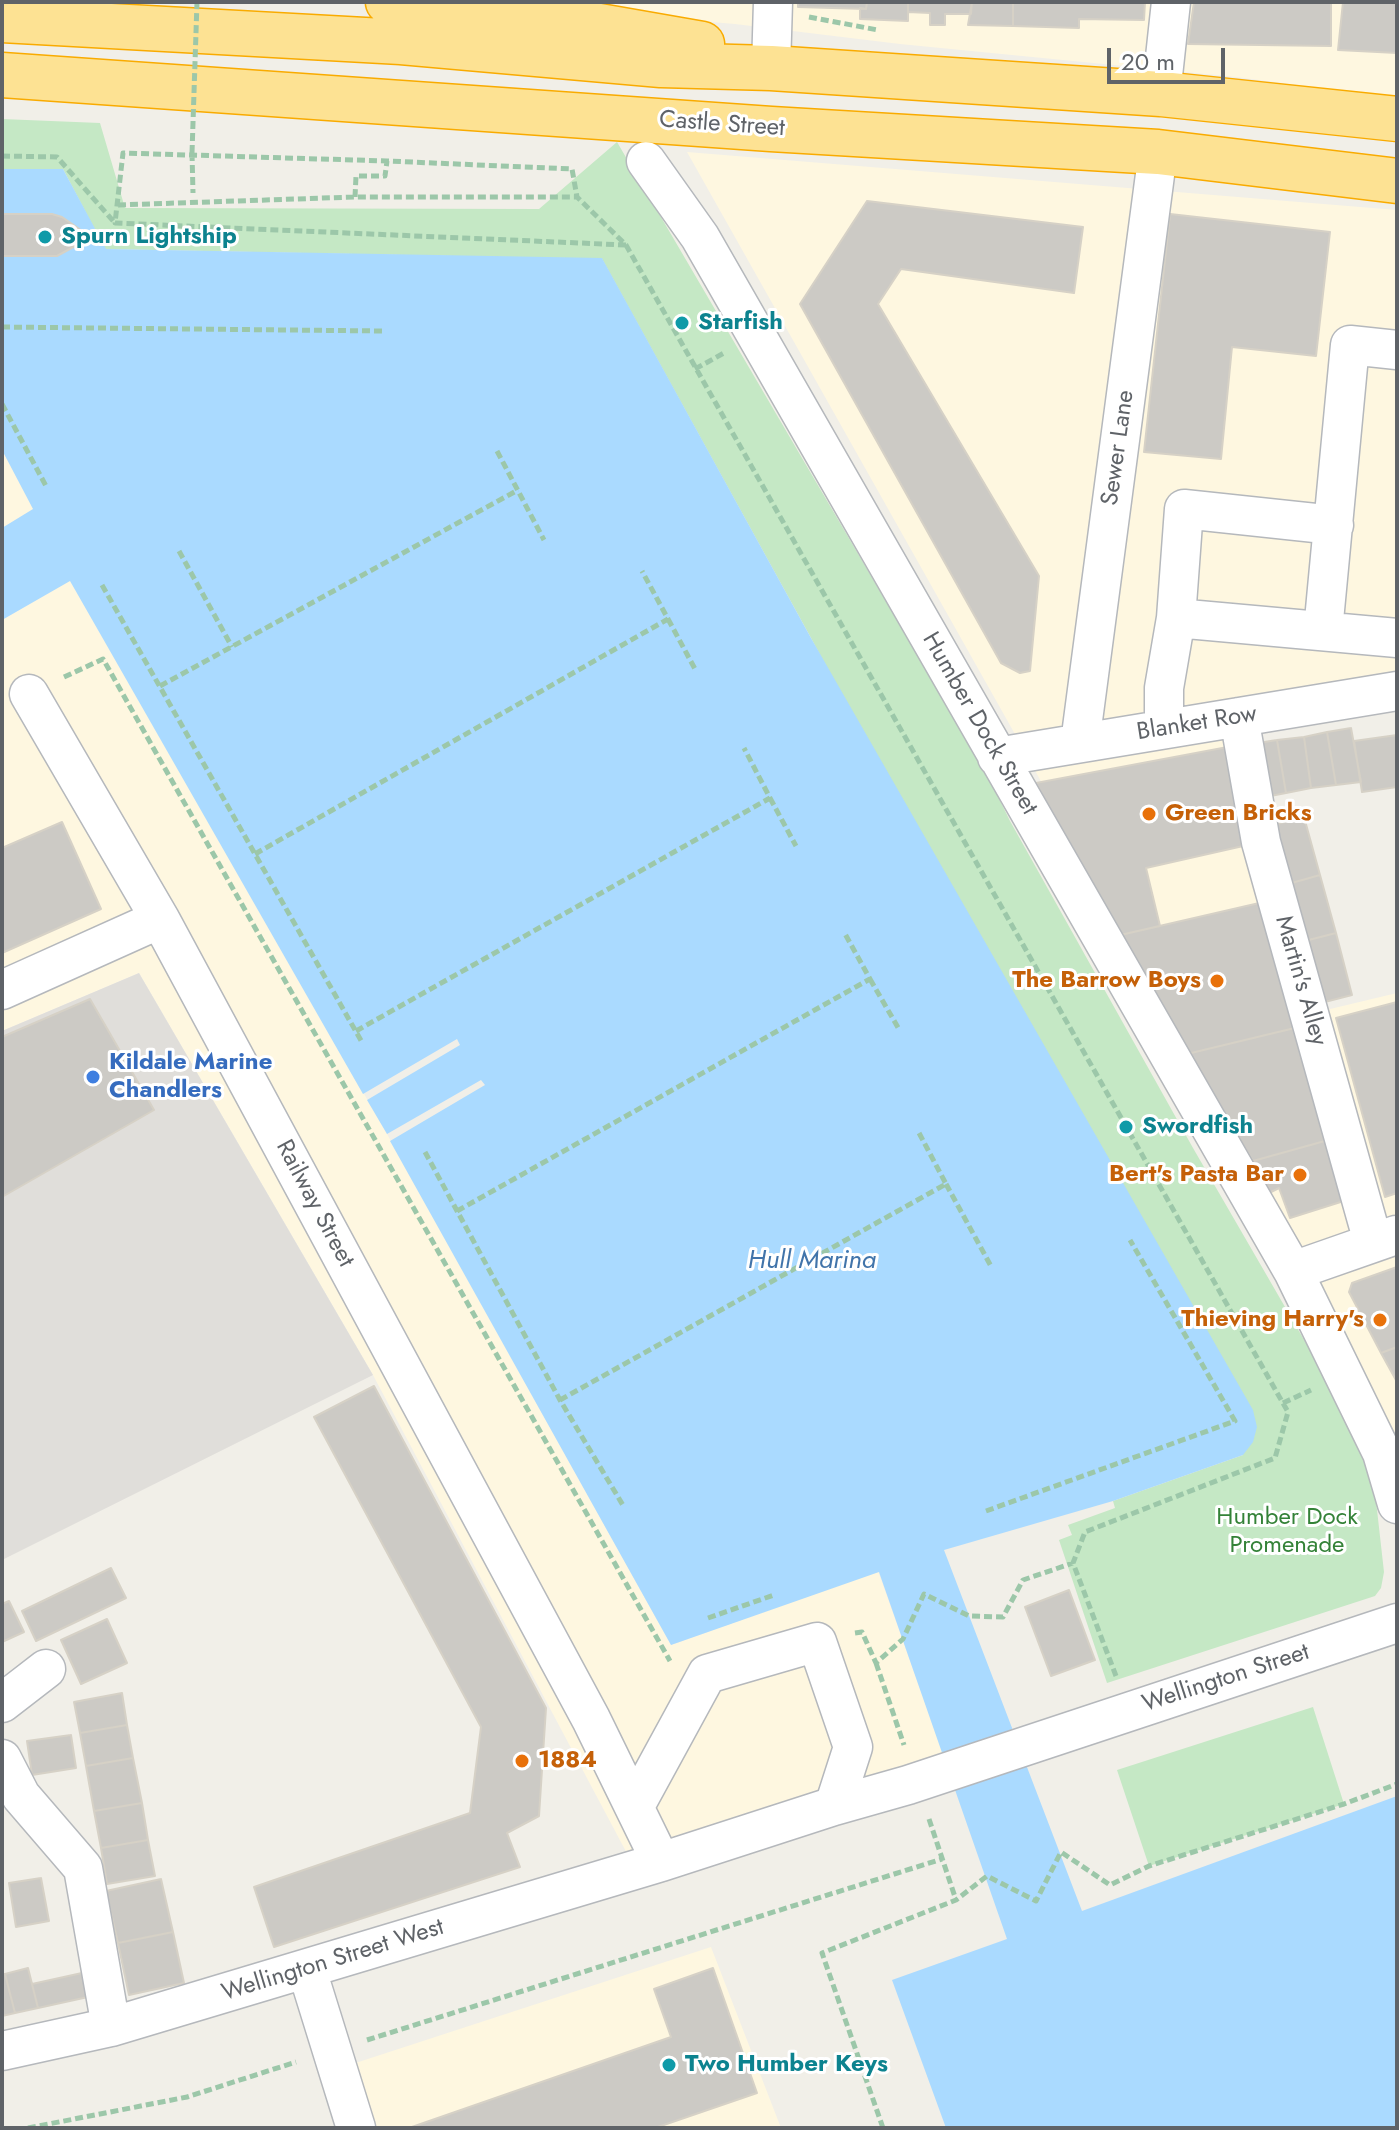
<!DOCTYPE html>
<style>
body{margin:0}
#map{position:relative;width:1399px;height:2130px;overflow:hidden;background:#f1efe8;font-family:Jost,sans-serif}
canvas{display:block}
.frame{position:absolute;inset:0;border:4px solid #5f6368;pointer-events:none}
.scale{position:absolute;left:1107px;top:48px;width:118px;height:36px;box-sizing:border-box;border:4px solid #5f6368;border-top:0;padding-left:10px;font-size:24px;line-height:28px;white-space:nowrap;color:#5f6368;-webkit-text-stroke:6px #fff;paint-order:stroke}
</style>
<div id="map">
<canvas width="1399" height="2130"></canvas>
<div class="frame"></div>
<div class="scale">20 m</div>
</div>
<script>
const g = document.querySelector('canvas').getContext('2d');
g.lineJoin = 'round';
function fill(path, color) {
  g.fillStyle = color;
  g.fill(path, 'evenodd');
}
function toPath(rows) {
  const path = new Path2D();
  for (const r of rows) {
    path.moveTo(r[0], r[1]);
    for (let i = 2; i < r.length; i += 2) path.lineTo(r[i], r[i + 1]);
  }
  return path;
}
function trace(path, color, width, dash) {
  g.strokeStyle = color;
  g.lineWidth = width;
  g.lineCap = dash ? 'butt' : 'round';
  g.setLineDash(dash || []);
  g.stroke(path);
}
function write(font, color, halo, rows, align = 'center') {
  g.font = font + ' Jost,sans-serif';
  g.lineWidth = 6;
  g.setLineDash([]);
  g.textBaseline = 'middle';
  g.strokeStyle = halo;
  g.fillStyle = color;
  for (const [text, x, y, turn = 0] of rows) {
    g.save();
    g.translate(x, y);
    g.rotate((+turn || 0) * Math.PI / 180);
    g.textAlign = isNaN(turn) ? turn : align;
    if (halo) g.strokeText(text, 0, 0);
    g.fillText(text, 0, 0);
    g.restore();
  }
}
fill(toPath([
 [473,2,1397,2,1397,98,1236,77,900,44,735,24],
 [687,152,1397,210,1397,679,1234,707,1305,1015,1397,993,1397,1479,1332,1314,1020,743],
 [2,450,34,509,2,528],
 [70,580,387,1134,671,1645,878,1571,948,1767,631,1861,373,1375,139,973,2,1031,2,620],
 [711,1947,781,2128,350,2128,331,2071]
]), '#fef7e0');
fill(toPath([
 [139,973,373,1375,2,1560,2,1031]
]), '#e0deda');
fill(toPath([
 [2,119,100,123,125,208,539,209,617,142,987,774,1010,821,1193,1148,1351,1421,1362,1446,1375,1492,1384,1572,1381,1588,1375,1596,1107,1683,1059,1540,1072,1535,1068,1525,1115,1508,1113,1501,1243,1455,811,638,602,259,105,249,63,169,2,169],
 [1313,1707,1344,1804,1149,1866,1117,1770]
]), '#c5e8c5');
fill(toPath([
 [2,169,63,169,106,249,602,258,811,638,1253,1410,1257,1427,1253,1442,1243,1455,1113,1501,944,1550,1082,1911,1397,1796,1397,2128,946,2128,892,1980,1007,1939,879,1572,671,1645,390,1141,485,1085,481,1080,387,1134,367,1100,460,1045,457,1039,363,1094,70,581,2,620,2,528,33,509,2,450]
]), '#aadaff');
const building = toPath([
 [798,2,867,2,866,9,798,7,798,2],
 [867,2,908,2,908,21,860,19,860,8,866,9,867,2],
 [908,2,972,2,971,14,945,14,945,25,930,25,930,13,908,12,908,2],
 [972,2,1013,2,1013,26,968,25,972,2],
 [1013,2,1145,2,1144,20,1079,19,1079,28,1013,26,1013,2],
 [1194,2,1331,2,1331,46,1188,44,1194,2],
 [1343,2,1397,2,1397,53,1338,50,1343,2],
 [867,201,1083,227,1074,293,901,269,878,304,1039,576,1030,671,1020,673,1001,663,800,304,867,201],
 [2,214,52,214,62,217,88,235,88,239,57,256,2,256,2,214],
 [1170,214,1330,232,1316,356,1232,347,1221,459,1144,452,1170,214],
 [1351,728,1361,782,1336,785,1327,732,1351,728],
 [1327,732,1336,785,1311,788,1304,737,1327,732],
 [1397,735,1397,787,1362,792,1354,741,1397,735],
 [1304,737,1311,788,1286,793,1277,740,1304,737],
 [1277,740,1286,793,1260,798,1251,744,1277,740],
 [1233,746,1252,844,1146,868,1160,926,1116,936,1036,783,1233,746],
 [1304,817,1320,875,1281,886,1265,827,1304,817],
 [62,822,101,909,2,953,2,848,62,822],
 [1320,875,1336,933,1297,943,1281,886,1320,875],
 [1268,901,1303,1026,1187,1054,1116,936,1268,901],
 [1336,933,1352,995,1313,1005,1297,943,1336,933],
 [90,999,154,1110,2,1197,2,1037,90,999],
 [1397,1002,1397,1193,1385,1197,1336,1018,1397,1002],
 [1303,1026,1332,1139,1253,1161,1187,1054,1303,1026],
 [1332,1139,1347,1200,1290,1218,1279,1188,1269,1193,1253,1161,1332,1139],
 [1397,1267,1397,1347,1381,1353,1349,1292,1352,1283,1397,1267],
 [1397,1347,1397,1382,1381,1353,1397,1347],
 [374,1386,546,1708,539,1816,507,1833,520,1867,274,1947,254,1887,470,1813,481,1727,314,1417,374,1386],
 [111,1568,126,1598,36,1641,22,1611,111,1568],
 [1069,1590,1095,1660,1051,1676,1025,1607,1069,1590],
 [9,1601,24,1632,2,1642,2,1604,9,1601],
 [107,1619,127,1663,81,1684,61,1640,107,1619],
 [122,1693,127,1725,80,1733,74,1702,122,1693],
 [127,1725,133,1758,86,1766,80,1733,127,1725],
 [71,1735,76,1768,32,1775,27,1741,71,1735],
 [133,1758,142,1803,94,1811,86,1766,133,1758],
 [142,1803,148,1840,101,1848,94,1811,142,1803],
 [148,1840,155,1876,107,1884,101,1848,148,1840],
 [41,1878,49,1921,16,1927,9,1883,41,1878],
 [161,1879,173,1932,118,1943,106,1891,161,1879],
 [173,1932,184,1983,129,1995,118,1943,173,1932],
 [28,1968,38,2008,15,2013,5,1974,28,1968],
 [713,1968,757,2093,655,2128,409,2128,671,2037,654,1989,713,1968],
 [82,1973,88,1997,38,2008,32,1984,82,1973],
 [2,1974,5,1974,15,2013,2,2016,2,1974]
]);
fill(building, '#cccac5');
trace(building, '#d6d1c6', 2);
const minor = toPath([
 [771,68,773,2],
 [1161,94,1171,2],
 [646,161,700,237,1293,1271,1382,1453,1397,1504],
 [1176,618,1397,638],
 [1323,631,1350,345,1397,350],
 [29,694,160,919,591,1719,661,1862],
 [1239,717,1261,842,1373,1242],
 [1164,729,1164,688,1176,618,1184,509,1334,525],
 [1080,743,1158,152],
 [997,757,1397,691],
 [2,990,160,919],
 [1293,1271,1396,1235],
 [2,1703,46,1669],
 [2,1759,21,1796,83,1868,111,2027],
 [635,1806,707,1674,817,1642,853,1747,834,1806],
 [307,1970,356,2128],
 [2,2051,111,2027,661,1862,834,1806,908,1785,1397,1623]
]);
const highway = toPath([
 [388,2,525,13,702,44],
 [2,20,401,42,661,65,771,68,1161,94,1397,119],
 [2,75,771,129,1158,152,1397,181]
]);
trace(minor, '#b5b8bc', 41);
trace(highway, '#f9ab00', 47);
trace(toPath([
 [809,17,878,30],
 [192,153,193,193],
 [2,156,57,157,115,223],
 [355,197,356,176,385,176,387,161],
 [118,205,355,197,577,197],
 [626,245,115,223,123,153,387,161,572,169,577,197,626,245,1288,1412,1275,1458,1085,1532,1073,1563,1116,1676],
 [2,327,384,331],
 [695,369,724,353],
 [2,404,46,486],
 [497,451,544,540],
 [179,551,232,647],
 [102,585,363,1044],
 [668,619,695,669],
 [64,677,103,659,670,1661],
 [160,686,518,490],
 [770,798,796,846],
 [255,854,668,619,642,571],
 [870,979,900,1031],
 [356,1031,770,798,744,748],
 [425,1152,560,1400,624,1507],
 [946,1184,992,1268],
 [457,1211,870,979,844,932],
 [560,1400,946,1184,918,1131],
 [1283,1403,1311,1390],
 [986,1511,1235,1421,1130,1240],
 [708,1618,774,1595],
 [855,1633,862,1632,876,1663,903,1639,924,1594,969,1616,1003,1617,1023,1580,1073,1563],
 [876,1663,904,1745],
 [929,1819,956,1900],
 [367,2040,942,1859],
 [28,2128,187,2097,296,2062],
 [883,2128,822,1953,956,1900,987,1876,1036,1901,1061,1852,1110,1885,1149,1866,1344,1804,1397,1784]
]), '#9cc7a9', 5, [8, 4]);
trace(minor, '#fff', 38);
trace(highway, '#fde293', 44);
trace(toPath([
 [192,153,197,2]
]), '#9cc7a9', 5, [8, 4]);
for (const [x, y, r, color] of [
 [45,237,8,"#0f9aa8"],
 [682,323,8,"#0f9aa8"],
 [1149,814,8,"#e8710a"],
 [1217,981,8,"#e8710a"],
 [93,1077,8,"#3f7fe0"],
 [1126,1127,8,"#0f9aa8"],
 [1300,1175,8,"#e8710a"],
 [1380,1320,8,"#e8710a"],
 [522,1761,8,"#e8710a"],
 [669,2065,8,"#0f9aa8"]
]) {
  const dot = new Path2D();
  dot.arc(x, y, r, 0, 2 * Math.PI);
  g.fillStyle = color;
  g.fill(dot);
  trace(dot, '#fff', 3);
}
write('24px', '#5f6368', '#fff', [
 ["Castle Street",722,125,4],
 ["Sewer Lane",1119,448,-82],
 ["Humber Dock Street",979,724,60],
 ["Blanket Row",1197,724,-9],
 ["Martin's Alley",1300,981,74],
 ["Railway Street",314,1204,62],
 ["Wellington Street",1226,1679,-18],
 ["Wellington Street West",333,1961,-17]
]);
write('bold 24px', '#0d838f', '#fff', [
 ["Spurn Lightship",61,237],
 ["Starfish",698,323],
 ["Swordfish",1142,1127],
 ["Two Humber Keys",685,2065]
], 'left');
write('bold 24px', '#c56008', '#fff', [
 ["Green Bricks",1165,814,"left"],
 ["The Barrow Boys",1201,981],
 ["Bert's Pasta Bar",1284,1175],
 ["Thieving Harry's",1364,1320],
 ["1884",538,1761,"left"]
], 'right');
write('bold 24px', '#366cbe', '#fff', [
 ["Kildale Marine",109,1063],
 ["Chandlers",109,1091]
], 'left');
write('24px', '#348238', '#fff', [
 ["Humber Dock",1287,1518],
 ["Promenade",1287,1546]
]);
write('italic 26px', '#4174aa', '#fff', [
 ["Hull Marina",812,1262]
]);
</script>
